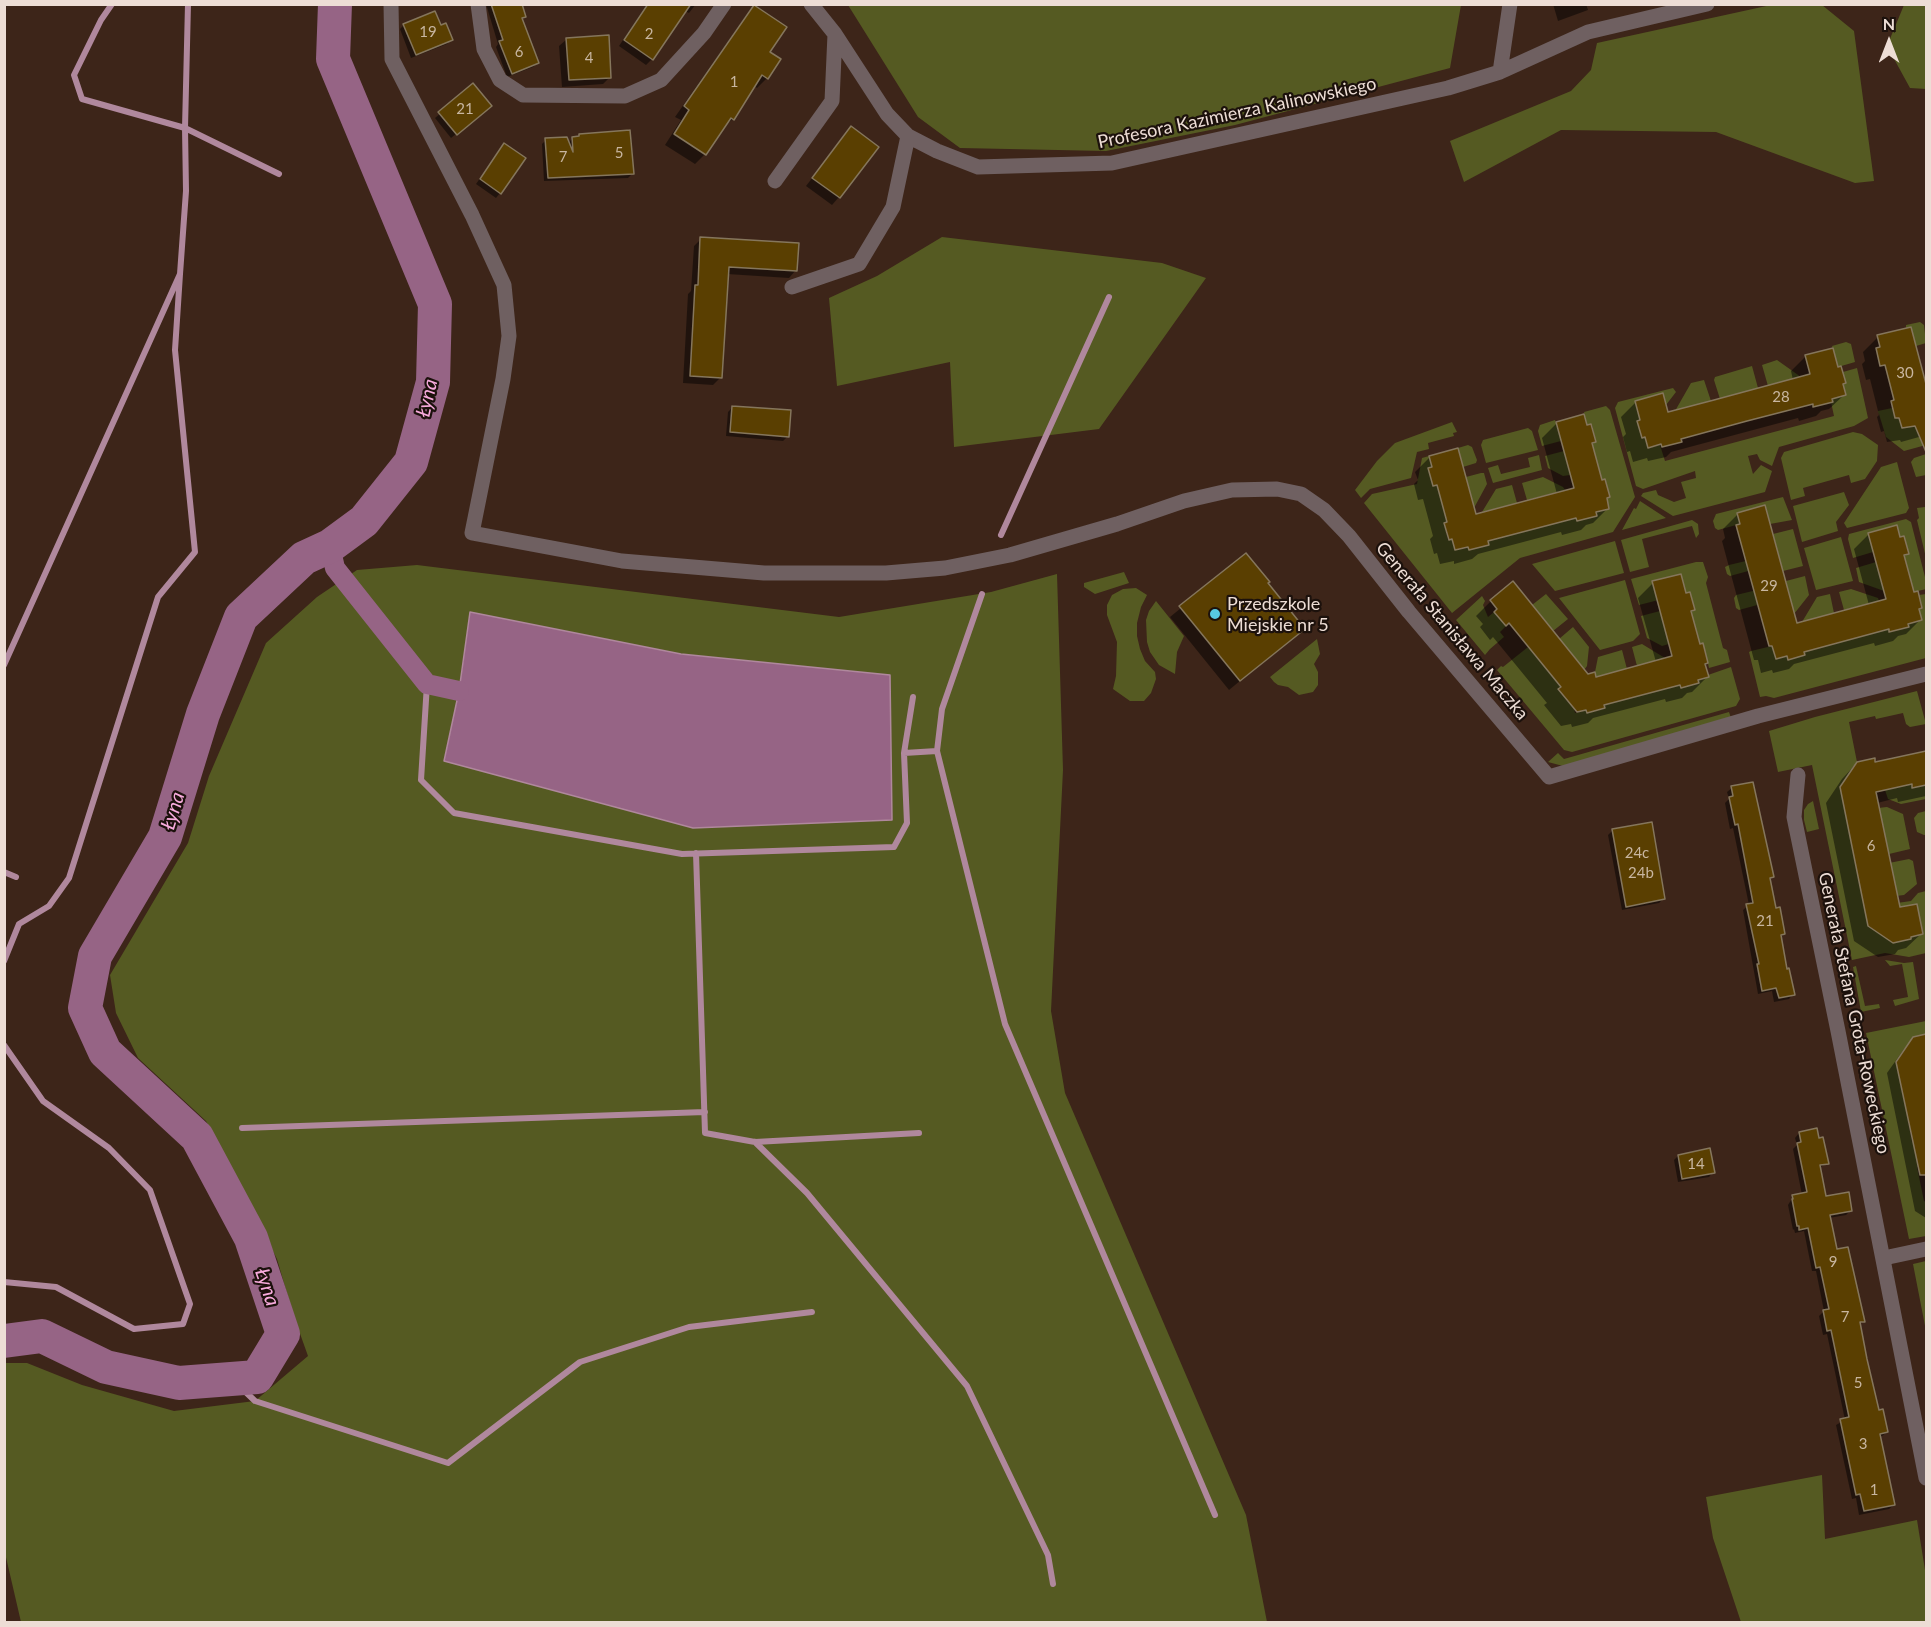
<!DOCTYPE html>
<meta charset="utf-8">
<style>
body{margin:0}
#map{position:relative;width:1931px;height:1627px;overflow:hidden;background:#3d2519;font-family:Lato,sans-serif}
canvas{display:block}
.frame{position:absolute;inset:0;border:6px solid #edddd5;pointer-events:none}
.north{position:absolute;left:1859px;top:12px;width:60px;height:60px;-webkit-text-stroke:4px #1c110c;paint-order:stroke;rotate:0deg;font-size:16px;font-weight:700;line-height:24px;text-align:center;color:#edddd5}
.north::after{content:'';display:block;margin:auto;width:21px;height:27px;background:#edddd5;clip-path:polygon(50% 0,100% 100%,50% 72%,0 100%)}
</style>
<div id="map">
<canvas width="1931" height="1627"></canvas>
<div class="frame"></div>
<div class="north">N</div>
</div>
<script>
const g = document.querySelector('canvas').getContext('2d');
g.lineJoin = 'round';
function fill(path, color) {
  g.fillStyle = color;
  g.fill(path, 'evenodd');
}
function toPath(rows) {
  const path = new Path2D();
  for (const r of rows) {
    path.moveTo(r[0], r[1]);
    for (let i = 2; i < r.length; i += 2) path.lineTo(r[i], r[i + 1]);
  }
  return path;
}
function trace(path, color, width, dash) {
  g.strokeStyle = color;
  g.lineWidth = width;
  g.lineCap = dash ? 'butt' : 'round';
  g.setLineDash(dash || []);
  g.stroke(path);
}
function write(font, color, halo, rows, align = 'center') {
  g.font = font + ' Lato,sans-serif';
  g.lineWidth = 4.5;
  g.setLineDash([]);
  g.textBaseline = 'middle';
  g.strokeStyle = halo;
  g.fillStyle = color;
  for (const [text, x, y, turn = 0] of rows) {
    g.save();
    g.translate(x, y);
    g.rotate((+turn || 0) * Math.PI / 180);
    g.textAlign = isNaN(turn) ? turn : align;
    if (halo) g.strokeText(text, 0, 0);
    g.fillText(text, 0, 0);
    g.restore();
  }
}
fill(toPath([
 [848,5,1461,5,1450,68,1235,125,1106,151,960,148,918,117],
 [1771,5,1822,5,1854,31,1874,181,1855,183,1716,132,1561,130,1464,182,1450,141,1571,91,1591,70,1597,43],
 [1904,5,1926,5,1926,89,1910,88,1887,46],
 [942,237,1162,263,1206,278,1099,429,954,447,950,362,837,386,829,298,877,276],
 [1920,322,1924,325,1926,343,1916,346,1911,327,1906,328,1906,325],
 [1846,342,1851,344,1855,362,1838,367,1832,346],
 [1777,360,1801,377,1768,386,1762,365],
 [1752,366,1758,388,1720,399,1714,380,1715,377],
 [1857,368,1868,418,1854,426,1779,447,1772,466,1760,460,1757,454,1748,456,1753,474,1761,465,1772,471,1765,492,1673,516,1641,496,1643,493,1656,490,1658,495,1674,502,1686,498,1681,482,1696,478,1695,471,1643,489,1636,486,1615,408,1618,402,1673,388,1676,392,1666,405,1663,393,1635,401,1640,420,1637,421,1642,437,1645,437,1648,448,1660,445,1665,461,1834,416,1831,402,1843,384,1846,383,1843,372],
 [1704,380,1711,401,1675,411,1691,383],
 [1606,406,1610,410,1635,497,1613,532,1520,558,1452,613,1364,503,1372,494,1417,484,1422,458,1429,456,1432,467,1428,468,1437,485,1447,522,1444,523,1448,540,1452,539,1455,550,1489,545,1488,541,1576,518,1597,516,1596,512,1609,509,1607,498,1610,497,1605,480,1602,480,1592,443,1596,442,1592,425,1587,425,1584,412],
 [1892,408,1895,418,1899,418,1902,428,1915,426,1916,428,1926,425,1926,445,1904,451,1886,437,1878,411],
 [1555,420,1561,441,1542,446,1538,431,1540,425],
 [1452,422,1457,432,1453,433,1454,436,1428,443,1429,449,1417,452,1411,478,1370,489,1361,498,1355,490,1377,461,1395,443],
 [1528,428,1532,431,1538,450,1486,463,1481,445,1483,440],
 [1853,432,1862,434,1878,445,1877,461,1865,479,1851,483,1849,475,1803,488,1805,496,1791,500,1781,458,1784,452],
 [1468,445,1472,447,1477,460,1476,463,1463,467,1458,448],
 [1564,451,1570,475,1563,476,1548,468,1545,456],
 [1926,454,1926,475,1916,477,1911,462,1914,458],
 [1539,455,1542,470,1493,483,1488,468,1498,465,1501,474,1530,467,1528,458],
 [1897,462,1909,508,1906,513,1847,528,1844,523,1881,467],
 [1481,473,1484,473,1487,484,1474,508,1466,477],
 [1543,477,1563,487,1565,490,1527,500,1522,483],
 [1512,485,1517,503,1482,512,1496,489],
 [1844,492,1849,505,1836,522,1838,531,1802,542,1793,506],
 [1783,497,1792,520,1770,524,1765,505,1737,513,1740,524,1718,530,1715,528,1713,521,1716,514],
 [1640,501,1666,518,1622,530,1634,508,1636,509],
 [1925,507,1926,514,1926,558,1917,520,1919,518,1917,508],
 [1906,519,1911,522,1926,581,1926,589,1914,592,1904,555,1909,553,1904,536,1900,537,1873,552,1853,558,1848,539,1849,534],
 [1692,520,1698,524,1699,534,1696,538,1692,526,1642,539,1649,567,1630,572,1621,540],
 [1793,529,1803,566,1783,571,1773,534],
 [1841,537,1853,581,1816,590,1804,548],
 [1615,541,1624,573,1555,591,1532,564],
 [1750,560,1752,570,1730,576,1727,574,1725,567,1729,565],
 [1696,562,1703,562,1708,577,1706,583,1723,648,1727,650,1730,662,1709,668,1703,643,1700,644,1691,611,1695,610,1690,592,1639,605,1631,579],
 [1876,562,1884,591,1859,582,1856,568],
 [417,565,839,617,991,592,1057,574,1063,770,1051,1011,1065,1093,1246,1515,1267,1622,21,1622,5,1553,4,1363,27,1363,82,1385,174,1411,255,1401,308,1356,293,1314,277,1259,206,1121,138,1058,116,1013,110,975,188,843,209,776,266,643,317,597,357,570],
 [470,612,681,654,889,675,444,760,459,691],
 [1124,572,1129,583,1095,594,1084,587,1084,583],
 [1805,576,1809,595,1794,614,1786,581],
 [1625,580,1640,634,1633,641,1600,650,1559,598],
 [1136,588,1147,595,1141,607,1137,623,1137,636,1140,649,1145,661,1155,672,1156,679,1151,693,1144,701,1130,701,1113,689,1116,676,1117,642,1107,615,1107,605,1112,595,1123,589],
 [1851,589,1878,598,1879,601,1844,610,1839,592],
 [1757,590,1761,604,1739,610,1736,608,1734,598,1736,595],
 [1546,594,1568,619,1553,631,1532,605],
 [1830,594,1834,613,1802,622,1817,597],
 [1926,594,1926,658,1774,698,1766,696,1760,697,1749,652,1751,651,1772,646,1776,659,1787,656,1788,659,1805,655,1804,652,1889,629,1890,632,1909,627,1909,624,1922,620,1919,609,1922,608,1919,595],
 [1482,596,1485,601,1483,605,1488,617,1494,612,1506,626,1500,632,1504,637,1490,649,1485,655,1456,620],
 [1156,601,1184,636,1177,652,1175,674,1159,665,1150,652,1147,642,1146,620,1149,611],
 [1660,611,1669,644,1662,646,1647,638,1641,616],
 [1573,627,1589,647,1587,666,1584,670,1559,639],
 [1317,639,1320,654,1314,664,1318,672,1318,685,1313,692,1299,695,1288,687,1278,685,1274,682,1270,677],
 [1642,644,1665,658,1637,666,1632,647],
 [1528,647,1561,687,1558,690,1568,702,1572,700,1575,713,1586,710,1587,713,1604,709,1604,705,1680,685,1681,688,1698,683,1698,680,1708,677,1708,675,1731,667,1740,699,1736,706,1572,752,1564,750,1497,670,1501,666,1503,667],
 [1622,650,1627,669,1596,677,1595,672,1598,657],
 [1917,691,1926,724,1910,727,1906,724,1903,713,1876,719,1875,716,1849,722,1857,762,1852,768,1853,773,1848,774,1849,779,1844,781,1840,787,1855,846,1852,847,1856,867,1880,935,1886,934,1893,943,1911,939,1911,937,1923,934,1899,908,1897,903,1911,901,1918,893,1926,891,1926,953,1909,957,1885,953,1852,960,1812,765,1778,772,1769,731,1815,717],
 [1729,712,1731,718,1563,766,1548,762,1558,753,1564,759],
 [1912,784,1912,788,1926,785,1926,799,1901,804,1888,799,1885,790],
 [1813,801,1819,829,1807,832,1804,820,1804,810,1808,804],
 [1887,807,1903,814,1910,849,1889,854,1878,808],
 [1926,811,1926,835,1924,835,1917,832,1914,818,1918,813],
 [1909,859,1913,861,1917,884,1904,895,1896,896,1896,889,1889,863],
 [1885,960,1904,963,1913,962,1919,999,1895,1006,1893,1000,1908,997,1902,964,1890,966],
 [1856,966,1865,1006,1879,1004,1880,1008,1861,1012,1853,967],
 [1926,1021,1926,1034,1913,1037,1909,1043,1909,1048,1904,1049,1905,1054,1896,1062,1903,1097,1912,1121,1908,1122,1912,1142,1916,1141,1921,1165,1917,1167,1924,1201,1926,1202,1926,1236,1909,1239,1866,1033],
 [1926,1261,1926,1331,1913,1264],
 [1822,1475,1825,1539,1917,1520,1925,1570,1926,1570,1926,1622,1741,1622,1713,1538,1706,1497]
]), '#555a22');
const water = toPath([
 [470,612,681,654,890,675,892,820,693,828,444,761,459,691,470,612]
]);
fill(water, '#966485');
trace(water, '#b0889d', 1.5);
fill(toPath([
 [486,4,521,4,525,16,521,19,538,63,533,67,507,77,496,47,498,44],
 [647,4,696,4,689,13,685,11,652,59,646,65,619,46],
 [1553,4,1586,4,1588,10,1558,21],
 [755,7,768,53,779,60,767,78,757,88,754,86,733,119,722,128,705,154,695,164,665,145,681,120,675,117,745,17],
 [404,25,440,27,451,39,447,44,411,58,400,29],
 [567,39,610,77,603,84,562,87,559,46],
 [473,86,485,111,451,138,435,118],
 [851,128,839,197,832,205,806,186],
 [573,138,632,174,628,178,544,181,542,144,546,140,568,143],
 [500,150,500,193,496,198,476,184],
 [701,239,796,270,789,278,727,274,721,377,713,385,683,383,688,294,691,291,694,246],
 [1910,328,1926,390,1926,432,1919,437,1901,442,1900,440,1887,442,1884,431,1881,432,1877,417,1879,415,1870,379,1866,380,1862,364,1865,361,1863,352,1878,337],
 [1806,356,1837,369,1844,383,1841,386,1844,395,1829,409,1821,411,1816,416,1799,421,1798,418,1671,452,1666,457,1648,461,1647,458,1633,462,1630,451,1627,452,1623,437,1626,434,1621,417,1636,402,1667,414,1793,380,1791,371],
 [732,408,788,436,783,441,726,436,728,412],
 [1557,423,1586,427,1595,442,1591,445,1608,508,1593,523,1586,525,1581,530,1562,535,1561,532,1478,554,1472,559,1454,564,1454,561,1440,564,1437,553,1434,554,1430,539,1433,536,1423,499,1418,500,1414,484,1418,480,1415,472,1430,457,1475,516,1557,494,1542,438],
 [1738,514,1796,625,1869,605,1854,549,1869,534,1907,553,1904,557,1913,593,1921,608,1918,611,1920,620,1906,634,1898,636,1893,641,1875,646,1874,643,1794,664,1789,669,1773,673,1772,670,1761,673,1758,660,1754,660,1722,541,1725,538,1723,529],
 [1246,555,1266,583,1303,629,1229,690,1170,617],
 [1653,583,1685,595,1694,610,1690,613,1699,646,1707,662,1704,666,1707,677,1692,692,1687,693,1682,698,1666,702,1665,699,1593,718,1588,723,1572,727,1571,724,1561,726,1544,705,1547,703,1493,637,1490,640,1480,627,1483,624,1476,616,1491,601,1587,676,1595,678,1656,662,1638,598],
 [1926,751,1926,796,1898,802,1897,798,1877,803,1899,909,1921,934,1906,948,1898,950,1895,954,1878,957,1854,941,1826,803,1842,779,1857,763,1874,763],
 [1732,788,1772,877,1769,880,1775,910,1784,934,1779,938,1786,971,1793,994,1789,999,1774,1002,1772,991,1758,994,1743,910,1749,905,1733,828,1730,829,1725,803,1729,799,1727,792],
 [1613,830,1664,898,1659,903,1622,910,1608,835],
 [1926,1036,1926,1218,1915,1211,1887,1073,1904,1049,1914,1038],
 [1799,1133,1827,1163,1819,1168,1825,1198,1851,1210,1846,1215,1829,1218,1836,1251,1863,1321,1859,1325,1878,1412,1887,1432,1882,1436,1879,1437,1894,1505,1889,1509,1859,1515,1856,1498,1852,1499,1836,1425,1845,1420,1827,1334,1823,1335,1819,1316,1824,1311,1816,1271,1812,1271,1804,1231,1795,1233,1794,1229,1793,1230,1788,1205,1793,1197,1802,1195,1793,1149,1797,1145,1795,1138],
 [1678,1156,1713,1172,1709,1177,1678,1182,1674,1160]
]), '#0007');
trace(toPath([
 [112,4,101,20,74,75,82,99,185,128,279,174],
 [1001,535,1109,297],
 [982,594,942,709,937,751,1005,1024,1215,1515],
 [4,665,180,274,186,191,185,128,188,4],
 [427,684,421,780,454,813,682,854,894,847,907,823,904,753,913,697],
 [904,753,937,751],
 [696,853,705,1133,755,1142,919,1133],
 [4,872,16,877],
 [4,961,19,924,49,906,69,878,158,597,195,552,175,350,180,274],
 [4,1045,43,1101,109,1148,150,1190,190,1304,183,1324,134,1329,56,1287,4,1282],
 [242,1128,705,1112],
 [755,1142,807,1193,967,1386,1048,1555,1053,1584],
 [232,1379,255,1401,448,1463,580,1362,689,1327,812,1312]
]), '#b0889d', 6);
trace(toPath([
 [330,546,335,568,427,684,459,691]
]), '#966485', 20);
trace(toPath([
 [4,1341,42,1336,106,1367,179,1383,257,1377,283,1334,251,1238,197,1137,105,1052,85,1008,95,956,165,837,203,714,241,617,304,558,330,546,364,521,411,462,433,382,435,304,333,59,335,4]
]), '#966485', 34);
const building = toPath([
 [491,4,522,4,526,17,522,18,539,63,512,74,499,41,503,40,491,4],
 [648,4,691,4,653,60,624,40,648,4],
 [754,5,787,27,770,52,781,59,768,79,762,75,734,120,731,118,706,155,674,134,689,110,684,106,754,5],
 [435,11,441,25,446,23,453,40,416,55,403,24,435,11],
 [609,35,611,78,569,80,566,38,609,35],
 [473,83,492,106,457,135,438,112,473,83],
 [851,126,879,147,840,198,812,178,851,126],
 [630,130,634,174,548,178,545,138,567,137,573,152,572,137,579,136,579,134,630,130],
 [504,143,526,158,501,194,480,179,504,143],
 [700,237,799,243,797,271,729,267,722,378,690,376,695,285,698,285,700,237],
 [1911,327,1926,384,1926,452,1915,426,1902,428,1899,418,1895,418,1891,401,1894,400,1885,365,1880,366,1876,348,1880,347,1877,335,1911,327],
 [1833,348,1838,367,1841,366,1846,383,1843,384,1846,395,1832,399,1833,402,1813,407,1813,404,1747,421,1681,439,1682,442,1662,447,1661,444,1648,448,1645,437,1642,438,1637,421,1640,420,1635,401,1663,393,1668,412,1714,400,1810,374,1805,355,1833,348],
 [732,406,791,410,789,437,730,432,732,406],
 [1584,414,1587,425,1591,424,1596,442,1592,443,1602,480,1605,479,1610,497,1607,498,1609,509,1596,512,1597,516,1577,521,1576,518,1488,541,1489,545,1469,550,1468,547,1455,550,1452,539,1449,540,1444,523,1447,522,1437,485,1433,486,1428,468,1432,467,1429,456,1458,448,1476,514,1574,488,1556,422,1584,414],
 [1765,505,1797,623,1886,599,1868,533,1897,525,1900,537,1904,536,1909,554,1904,555,1914,592,1918,591,1922,608,1919,609,1922,620,1908,624,1909,627,1889,632,1889,629,1804,652,1805,655,1788,660,1787,656,1776,659,1772,646,1769,646,1736,525,1740,524,1737,513,1765,505],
 [1246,553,1270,582,1268,583,1305,629,1240,681,1179,606,1246,553],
 [1681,574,1686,593,1690,592,1695,610,1691,611,1700,644,1703,643,1708,663,1705,664,1709,677,1698,680,1699,683,1681,688,1680,685,1604,705,1605,708,1587,713,1586,710,1577,712,1558,689,1561,687,1509,623,1506,626,1494,612,1497,609,1490,600,1513,581,1588,674,1595,672,1596,677,1672,656,1652,581,1681,574],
 [1926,751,1926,785,1912,788,1912,784,1876,792,1900,907,1917,904,1923,934,1911,937,1911,939,1893,943,1868,926,1840,787,1857,762,1875,758,1875,762,1926,751],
 [1753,782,1774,877,1770,878,1776,908,1780,907,1785,934,1781,935,1787,969,1789,968,1795,995,1779,998,1776,988,1762,991,1757,964,1759,964,1746,904,1753,903,1738,824,1735,825,1729,797,1733,796,1731,786,1753,782],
 [1652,822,1665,899,1626,907,1612,829,1652,822],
 [1926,1034,1926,1175,1920,1175,1896,1062,1913,1037,1926,1034],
 [1817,1128,1819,1138,1823,1137,1829,1164,1820,1165,1826,1196,1849,1192,1852,1211,1830,1215,1837,1249,1848,1247,1865,1322,1860,1322,1867,1359,1879,1410,1883,1409,1888,1432,1880,1434,1895,1505,1864,1511,1860,1494,1856,1495,1840,1419,1849,1417,1831,1330,1827,1331,1823,1310,1829,1309,1820,1267,1816,1268,1808,1228,1799,1230,1799,1226,1797,1226,1792,1199,1793,1199,1792,1195,1807,1192,1797,1143,1801,1142,1799,1132,1817,1128],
 [1710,1148,1715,1173,1682,1179,1678,1155,1710,1148]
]);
fill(building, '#5a3f01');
trace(building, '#85765c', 1.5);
trace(toPath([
 [391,4,392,59,472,215,504,285,509,336,503,379,472,533,622,561,764,573,886,573,945,568,1010,555,1117,524,1184,501,1232,490,1277,489,1301,494,1324,510,1349,536,1409,612,1549,777,1758,716,1926,674],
 [478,4,484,49,500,80,523,95,625,96,661,80,704,33,724,4],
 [811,4,835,34,887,114,908,136,937,151,978,167,1112,163,1448,88,1500,72,1588,32,1707,4],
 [1500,72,1510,4],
 [775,181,832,101,835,34],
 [792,287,859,264,893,207,908,136],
 [1798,775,1794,817,1838,1031,1926,1478],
 [1884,1258,1926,1249]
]), '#6f6061', 15);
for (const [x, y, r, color] of [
 [1215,614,6,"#57c9e2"]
]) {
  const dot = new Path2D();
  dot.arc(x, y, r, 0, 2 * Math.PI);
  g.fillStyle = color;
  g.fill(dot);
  trace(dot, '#1c110c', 2);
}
write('15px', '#c8b6a0', null, [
 ["19",428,32],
 ["2",649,34],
 ["6",519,52],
 ["4",589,58],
 ["1",734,82],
 ["21",465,109],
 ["5",619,153],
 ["7",563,157],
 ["30",1905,373],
 ["28",1781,397],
 ["29",1769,586],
 ["6",1871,846],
 ["24c",1637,853],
 ["24b",1641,873],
 ["21",1765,921],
 ["14",1696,1164],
 ["9",1833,1262],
 ["7",1845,1317],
 ["5",1858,1383],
 ["3",1863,1444],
 ["1",1874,1490]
]);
write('18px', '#edddd5', '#1c110c', [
 ["Profesora Kazimierza Kalinowskiego",1237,113,-12],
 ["Generała Stanisława Maczka",1452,631,50],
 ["Generała Stefana Grota-Roweckiego",1854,1013,78]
]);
write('18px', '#edddd5', '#1c110c', [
 ["Przedszkole",1227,604],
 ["Miejskie nr 5",1227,625]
], 'left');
write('italic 20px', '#f8abdd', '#1c110c', [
 ["Łyna",427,398,-77],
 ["Łyna",173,811,-73],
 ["Łyna",267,1287,71]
]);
</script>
